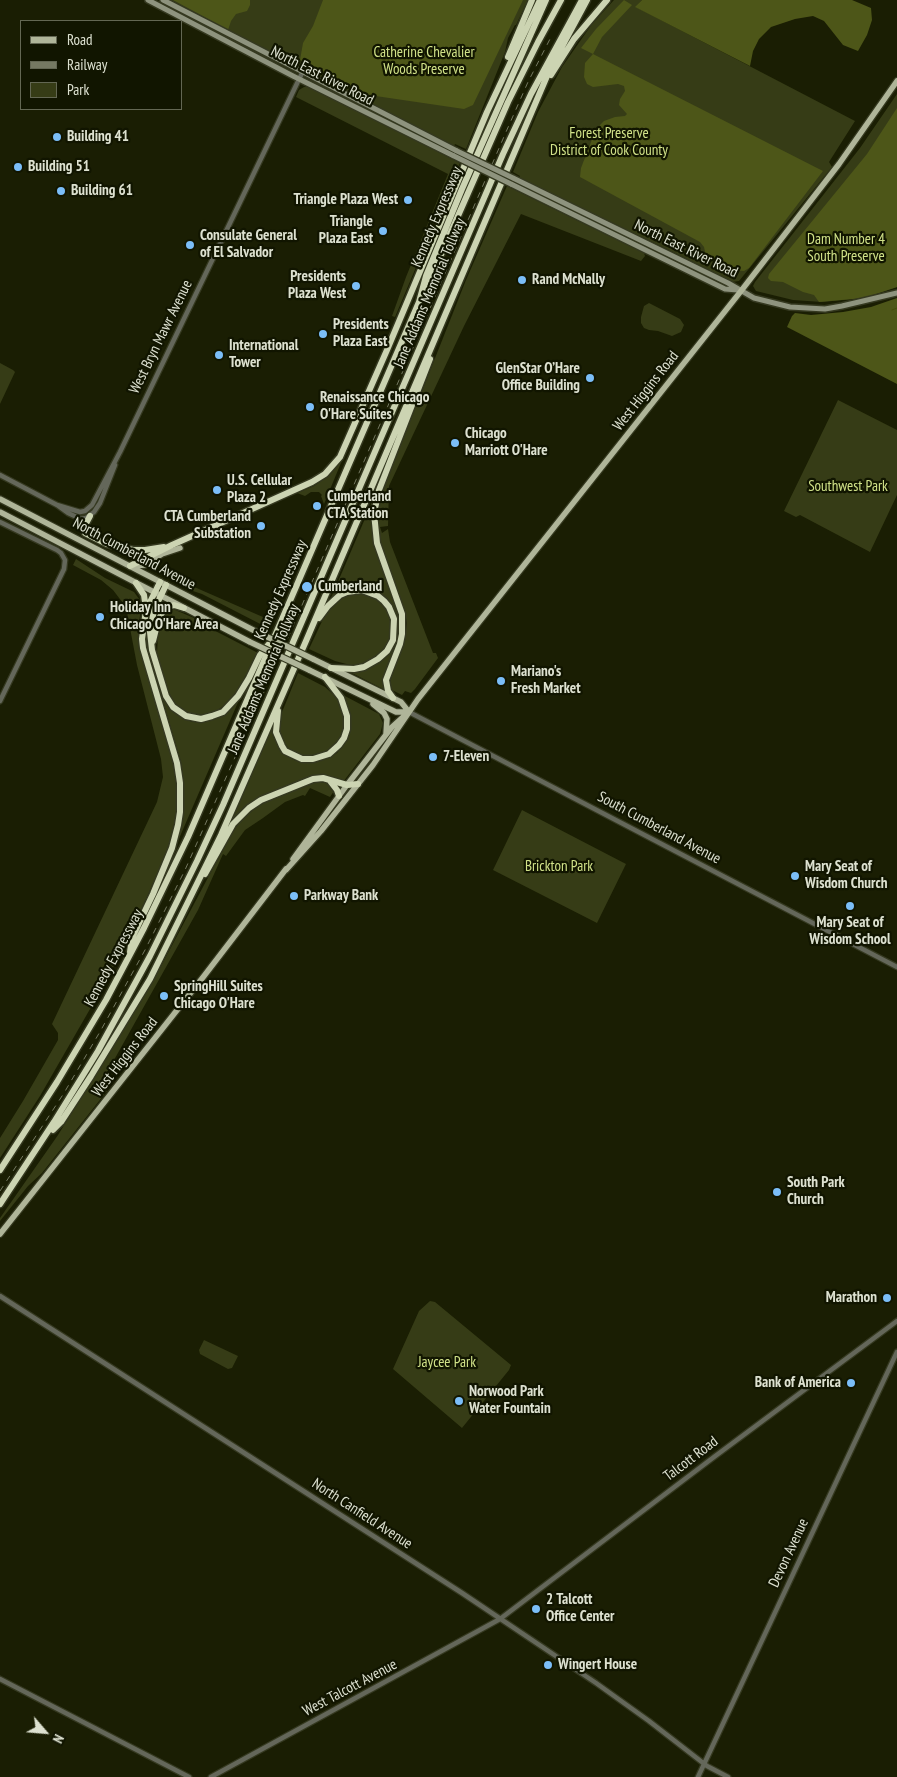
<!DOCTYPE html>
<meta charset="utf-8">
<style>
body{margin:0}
#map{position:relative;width:897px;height:1777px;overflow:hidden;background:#1a1e03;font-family:"PT Sans Narrow",sans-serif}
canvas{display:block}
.legend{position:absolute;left:20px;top:20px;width:162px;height:90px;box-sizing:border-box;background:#111500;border:1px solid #636753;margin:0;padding:6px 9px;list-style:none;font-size:15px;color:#dde1d0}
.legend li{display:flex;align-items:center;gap:10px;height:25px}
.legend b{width:25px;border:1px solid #636753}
.north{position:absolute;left:20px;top:1707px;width:50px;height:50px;-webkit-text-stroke:4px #111500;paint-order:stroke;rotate:117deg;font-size:14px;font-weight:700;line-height:20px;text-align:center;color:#dde1d0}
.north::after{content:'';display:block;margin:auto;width:18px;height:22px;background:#dde1d0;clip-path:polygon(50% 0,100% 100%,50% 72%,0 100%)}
</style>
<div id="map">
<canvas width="897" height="1777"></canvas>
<ul class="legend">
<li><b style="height:6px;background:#afb599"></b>Road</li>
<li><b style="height:6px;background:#757962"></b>Railway</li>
<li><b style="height:14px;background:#363c16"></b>Park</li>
</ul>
<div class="north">N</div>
</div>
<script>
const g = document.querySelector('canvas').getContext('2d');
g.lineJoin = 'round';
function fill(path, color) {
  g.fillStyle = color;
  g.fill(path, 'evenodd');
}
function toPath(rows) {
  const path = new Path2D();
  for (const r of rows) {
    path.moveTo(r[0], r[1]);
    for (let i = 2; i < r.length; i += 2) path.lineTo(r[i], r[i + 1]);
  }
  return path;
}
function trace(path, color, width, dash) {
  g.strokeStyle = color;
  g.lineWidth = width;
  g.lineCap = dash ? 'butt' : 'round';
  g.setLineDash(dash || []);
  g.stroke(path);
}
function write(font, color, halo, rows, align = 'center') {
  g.font = font + ' "PT Sans Narrow",sans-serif';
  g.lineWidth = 4.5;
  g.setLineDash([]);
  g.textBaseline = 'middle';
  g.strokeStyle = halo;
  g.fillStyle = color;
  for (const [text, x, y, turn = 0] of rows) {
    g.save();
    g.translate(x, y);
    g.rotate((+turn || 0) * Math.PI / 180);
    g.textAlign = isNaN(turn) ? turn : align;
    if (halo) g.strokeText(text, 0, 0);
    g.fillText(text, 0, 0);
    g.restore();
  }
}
fill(toPath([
 [169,0,528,0,516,25,515,25,508,38,505,52,466,149,455,144,454,146],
 [614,0,642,0,636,7,855,121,829,162,832,167,739,281,732,282,673,252,519,178,520,176,513,172,538,112,562,67,592,24],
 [304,87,310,87,315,89,460,163,395,317,392,316,406,277,448,174,296,97,299,90],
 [897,94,897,287,864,298,822,302,793,300,756,291,753,286,755,282,860,148],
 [507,186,644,253,645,256,641,261,521,214,464,326,389,486,388,526,380,527,382,533,388,529,390,542,433,653,436,653,438,658,415,689,411,693,405,691,402,695,392,690,390,683,392,673,404,643,407,623,404,608,380,544,377,514,380,497,466,280],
 [649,303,680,319,684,325,681,332,672,336,658,331,649,330,644,328,641,323,641,317,644,306],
 [0,363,13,370,15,372,0,404],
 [838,400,897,430,897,495,870,552,800,515,796,517,784,511],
 [343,458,324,504,321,496,322,495,319,492,311,492,305,496,297,493,314,486,324,479],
 [373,500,371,513,373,538,396,605,400,626,398,642,383,680,383,689,350,672,359,672,374,666,389,654,396,640,398,622,396,613,389,602,382,595,376,591,364,587,348,588,340,591,331,598],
 [76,559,105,578,134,592,142,603,139,622,141,651,173,759,177,791,177,810,169,848,141,910,109,976,40,1096,0,1158,0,1138,23,1101,58,1040,58,1033,52,1024,157,802,163,777,161,759,137,665,126,607,113,590,101,580,73,565],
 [192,586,272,621,273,622,270,629,202,594,193,591],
 [359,593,376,599,383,604,388,612,391,625,390,637,386,648,378,656,367,662,354,666,335,661,309,649,324,617,334,603,348,595],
 [173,609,194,618,196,621,258,653,237,692,226,704,215,712,202,715,191,714,181,709,173,701,164,681,157,653,158,636,163,617,167,611],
 [298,673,325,687,337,698,343,710,344,726,341,737,335,745,325,752,310,756,300,755,291,751,284,743,279,731,280,717],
 [160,691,161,691,171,709,178,715,192,722,202,722,213,719,227,712,239,700,178,841,183,810,184,784,181,762],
 [343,695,379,714,383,723,380,734,343,782,330,777,316,775,303,779,257,799,242,809,231,822,272,727,273,736,282,751,294,760,304,763,317,762,328,758,337,753,344,744,349,734,351,722,350,712],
 [320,782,331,784,334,791,330,797,310,788,305,796,303,795,285,802,263,818,245,830,226,856,223,854,198,910,100,1085,107,1091,42,1173,28,1186,0,1221,0,1218,58,1135,152,983,229,838,240,821,259,805,311,783],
 [522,810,626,864,597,923,493,870],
 [430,1301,435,1302,511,1365,509,1370,462,1428,393,1369,419,1311],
 [204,1340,238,1356,232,1368,228,1369,200,1354,199,1350]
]), '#363c16');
fill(toPath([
 [173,0,250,0,250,5,247,11,236,14,231,21,228,30],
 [323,0,523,0,473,105,464,109,362,94,313,70,308,63,300,60,303,43,313,26],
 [624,0,632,5,602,37,593,54,823,171,749,268,744,271,733,270,706,256,704,247,700,242,580,177,581,168,596,129,604,121,615,117,625,116,627,114,619,105,620,99,625,91,624,86,618,84,593,87,587,84,584,77,585,63,593,54,581,48,596,29],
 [642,0,852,0,871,8,872,20,867,35,858,51,843,45,824,21,813,16,795,19,771,27,759,39,753,51,750,66,635,7],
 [897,108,897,287,864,298,819,302,814,295,803,292,783,282,771,281,768,278,769,274,867,154],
 [897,298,897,384,787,327,792,316,795,313,811,315,843,312,871,307]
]), '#4d5618');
trace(toPath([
 [892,310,897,308]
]), '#444c0b', 1);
const tertiary = toPath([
 [0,475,57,505,68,513,81,519,86,518,94,512,100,503,115,465],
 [57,505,80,512,85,511,92,505,120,452,303,71],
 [0,522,57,550,61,553,65,560,64,569,0,701],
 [409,712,897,967],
 [0,1296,462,1593,596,1683,649,1721,707,1766,728,1777],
 [0,1679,189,1777],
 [211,1777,500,1619,714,1457,897,1321],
 [698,1777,897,1352]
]);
const secondary = toPath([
 [148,0,293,76,454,156],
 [163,0,457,151],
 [513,178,728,283,754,298,790,307,825,309,842,306,897,293],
 [511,184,725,289,738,290]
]);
const primary = toPath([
 [0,499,255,631],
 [0,512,250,642],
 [132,566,145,565,162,554,180,548],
 [313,659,401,702,409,712],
 [309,670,396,712,409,712],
 [373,704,384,713,387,719,386,734],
 [293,859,347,785,392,727,403,717],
 [286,870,321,831,373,765,418,699,741,291,839,164,897,81],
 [0,1234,204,976,286,869]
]);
const motorway = toPath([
 [508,57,532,0],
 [551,75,574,39,607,0],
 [425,291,508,102,538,42,561,0],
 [90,516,84,527,85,533,107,544,133,550,145,550,164,547],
 [130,566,172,545,312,482,325,474,340,457,387,350,487,112,540,0],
 [136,583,144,595,146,609],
 [166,585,154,610,150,632,152,650,166,696,173,707,186,716,201,719,212,716,223,712,238,696,249,678,260,655,268,645],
 [319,618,328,606,340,595,347,592,362,590,378,596,384,601,389,607,394,619,393,640,387,651,378,659,364,667,354,669,331,668],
 [153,641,158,621,163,611,168,607,174,605,184,608],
 [393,698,388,691,386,680,400,644,402,634,402,614,377,543,374,513,379,490,430,359],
 [278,711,276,732,282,746,285,751,302,759,313,759,329,754,339,745,344,738,347,729,347,716,341,698,325,677],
 [330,781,337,790,339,796],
 [205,874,233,824,249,808,261,800,313,779,323,778,347,785,358,784],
 [130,952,132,938,153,894,172,848,178,825,180,812,180,783,177,763,143,648,142,639,146,610,160,582],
 [53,1130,61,1122,91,1076,150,979,221,835,306,641,550,69,587,0],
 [0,1170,57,1082,106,1000,144,928,188,837,419,302,426,276,462,189,546,0],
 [0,1204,54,1122,98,1051,150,956,197,861,223,805,503,154,531,94,582,0]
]);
trace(tertiary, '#353920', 7);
trace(secondary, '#353920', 8);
trace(primary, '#353920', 8);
trace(motorway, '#353920', 9);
trace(tertiary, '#64675a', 4.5);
trace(secondary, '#8e937e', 5);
trace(primary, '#afb599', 5.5);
trace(motorway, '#ccd4b2', 6);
trace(toPath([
 [0,1191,64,1093,101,1030,145,950,185,870,287,640,506,132,528,82,550,39]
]), '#757962', 1, [6, 6]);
const secondaryBridge = toPath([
 [457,151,513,178],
 [454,156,511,184]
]);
const primaryBridge = toPath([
 [255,631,313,659],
 [250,642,309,670]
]);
trace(secondaryBridge, '#353920', 8, []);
trace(primaryBridge, '#353920', 8, []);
trace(secondaryBridge, '#8e937e', 5);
trace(primaryBridge, '#afb599', 5.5);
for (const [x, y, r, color] of [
 [57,137,5,"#7bbef8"],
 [18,167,5,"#7bbef8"],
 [61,191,5,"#7bbef8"],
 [408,200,5,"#7bbef8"],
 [383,231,5,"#7bbef8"],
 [190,245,5,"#7bbef8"],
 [522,280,5,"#7bbef8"],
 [356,286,5,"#7bbef8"],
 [323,334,5,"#7bbef8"],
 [219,355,5,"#7bbef8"],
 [590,378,5,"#7bbef8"],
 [310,407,5,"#7bbef8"],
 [455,443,5,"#7bbef8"],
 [217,490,5,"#7bbef8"],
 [317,506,5,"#7bbef8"],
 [261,526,5,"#7bbef8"],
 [307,587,6,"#7bbef8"],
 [100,617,5,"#7bbef8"],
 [501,681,5,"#7bbef8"],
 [433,757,5,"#7bbef8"],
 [795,876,5,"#7bbef8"],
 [294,896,5,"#7bbef8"],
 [850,906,5,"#7bbef8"],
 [164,996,5,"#7bbef8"],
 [777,1192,5,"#7bbef8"],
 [887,1298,5,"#7bbef8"],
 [851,1383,5,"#7bbef8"],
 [459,1401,5,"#7bbef8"],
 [536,1609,5,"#7bbef8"],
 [548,1665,5,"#7bbef8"]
]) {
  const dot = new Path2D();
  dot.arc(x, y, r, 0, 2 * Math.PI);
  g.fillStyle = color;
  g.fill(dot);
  trace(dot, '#111500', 2);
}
write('15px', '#d1e288', '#111500', [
 ["Catherine Chevalier",424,53],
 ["Woods Preserve",424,70],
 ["Forest Preserve",609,134],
 ["District of Cook County",609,151],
 ["Dam Number 4",846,240],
 ["South Preserve",846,257],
 ["Southwest Park",848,487],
 ["Brickton Park",559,867],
 ["Jaycee Park",447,1363]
]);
write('15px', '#dde1d0', '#111500', [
 ["North East River Road",322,76,27],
 ["Kennedy Expressway",437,217,-67],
 ["North East River Road",686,249,26],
 ["Jane Addams Memorial Tollway",430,293,-67],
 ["West Bryn Mawr Avenue",161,337,-64],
 ["West Higgins Road",646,391,-52],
 ["North Cumberland Avenue",134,554,28],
 ["Kennedy Expressway",281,590,-66],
 ["Jane Addams Memorial Tollway",264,679,-67],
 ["South Cumberland Avenue",659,828,28],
 ["Kennedy Expressway",114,958,-62],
 ["West Higgins Road",125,1057,-52],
 ["Talcott Road",691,1459,-37],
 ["North Canfield Avenue",362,1514,33],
 ["Devon Avenue",789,1553,-65],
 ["West Talcott Avenue",350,1688,-28]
]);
write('bold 15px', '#dde1d0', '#111500', [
 ["Building 41",67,137],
 ["Building 51",28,167],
 ["Building 61",71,191],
 ["Triangle Plaza West",398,200,"right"],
 ["Triangle",373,222,"right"],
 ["Plaza East",373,239,"right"],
 ["Consulate General",200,236],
 ["of El Salvador",200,253],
 ["Presidents",346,277,"right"],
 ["Plaza West",346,294,"right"],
 ["Rand McNally",532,280],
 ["Presidents",333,325],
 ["Plaza East",333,342],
 ["International",229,346],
 ["Tower",229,363],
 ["GlenStar O’Hare",580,369,"right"],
 ["Office Building",580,386,"right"],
 ["Renaissance Chicago",320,398],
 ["O'Hare Suites",320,415],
 ["Chicago",465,434],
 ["Marriott O'Hare",465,451],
 ["U.S. Cellular",227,481],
 ["Plaza 2",227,498],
 ["Cumberland",327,497],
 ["CTA Station",327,514],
 ["CTA Cumberland",251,517,"right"],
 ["Substation",251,534,"right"],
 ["Cumberland",318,587],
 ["Holiday Inn",110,608],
 ["Chicago O'Hare Area",110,625],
 ["Mariano's",511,672],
 ["Fresh Market",511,689],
 ["7-Eleven",443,757],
 ["Mary Seat of",805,867],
 ["Wisdom Church",805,884],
 ["Parkway Bank",304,896],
 ["Mary Seat of",850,923,"center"],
 ["Wisdom School",850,940,"center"],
 ["SpringHill Suites",174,987],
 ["Chicago O'Hare",174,1004],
 ["South Park",787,1183],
 ["Church",787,1200],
 ["Marathon",877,1298,"right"],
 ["Bank of America",841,1383,"right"],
 ["Norwood Park",469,1392],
 ["Water Fountain",469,1409],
 ["2 Talcott",546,1600],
 ["Office Center",546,1617],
 ["Wingert House",558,1665]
], 'left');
</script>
